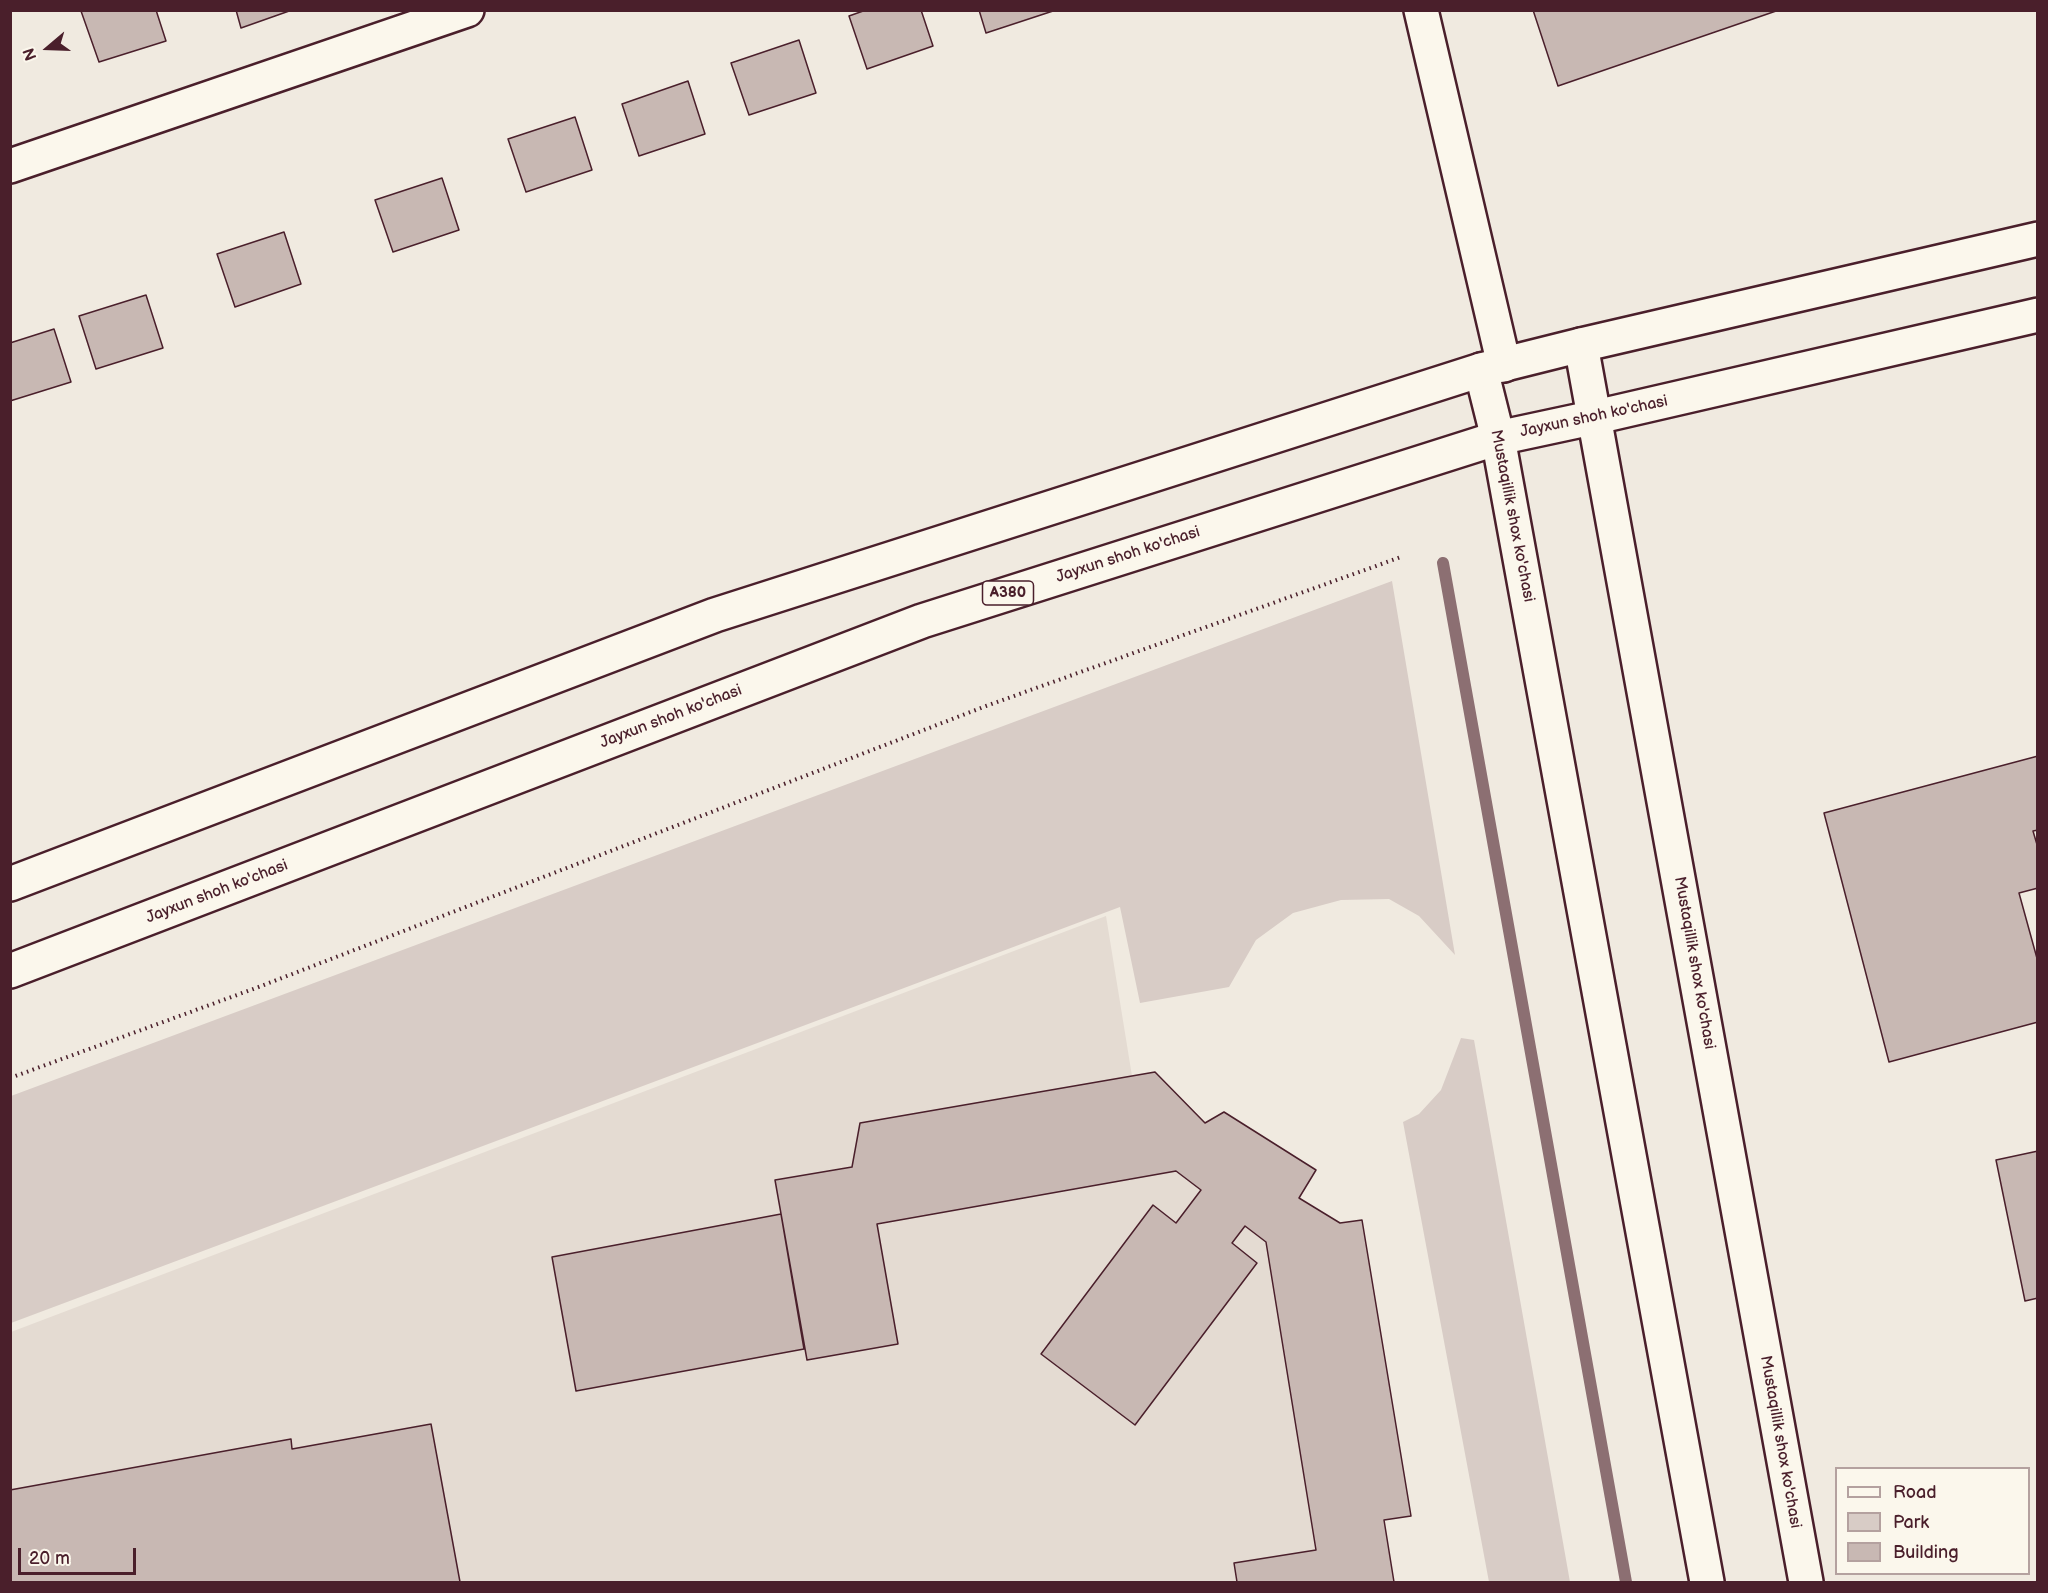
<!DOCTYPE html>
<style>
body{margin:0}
#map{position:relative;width:2048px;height:1593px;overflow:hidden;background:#f0eae0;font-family:"Balsamiq Sans",sans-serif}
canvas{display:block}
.frame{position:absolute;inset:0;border:12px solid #4a1f2b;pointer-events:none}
.legend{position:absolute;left:1835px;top:1467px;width:195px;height:108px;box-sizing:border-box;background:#fbf7ec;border:2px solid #b4a19f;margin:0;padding:8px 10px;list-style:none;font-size:18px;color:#4a1f2b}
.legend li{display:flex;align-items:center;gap:12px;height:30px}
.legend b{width:30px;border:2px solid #b4a19f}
.north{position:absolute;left:18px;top:18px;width:60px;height:60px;-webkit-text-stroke:4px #fbf7ec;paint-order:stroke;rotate:251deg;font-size:16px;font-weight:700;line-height:24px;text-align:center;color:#4a1f2b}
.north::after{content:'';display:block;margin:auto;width:21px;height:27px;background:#4a1f2b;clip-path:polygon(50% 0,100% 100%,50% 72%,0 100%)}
.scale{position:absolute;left:18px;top:1548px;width:118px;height:27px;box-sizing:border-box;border:3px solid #4a1f2b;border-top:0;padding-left:8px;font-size:18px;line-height:21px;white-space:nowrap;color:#4a1f2b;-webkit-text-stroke:4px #fbf7ec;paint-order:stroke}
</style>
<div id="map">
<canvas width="2048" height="1593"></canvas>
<div class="frame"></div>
<ul class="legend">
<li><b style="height:8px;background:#fbf7ec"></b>Road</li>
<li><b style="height:16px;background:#d8ccc6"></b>Park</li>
<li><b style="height:16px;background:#c8b8b3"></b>Building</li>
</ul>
<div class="north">N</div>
<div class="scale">20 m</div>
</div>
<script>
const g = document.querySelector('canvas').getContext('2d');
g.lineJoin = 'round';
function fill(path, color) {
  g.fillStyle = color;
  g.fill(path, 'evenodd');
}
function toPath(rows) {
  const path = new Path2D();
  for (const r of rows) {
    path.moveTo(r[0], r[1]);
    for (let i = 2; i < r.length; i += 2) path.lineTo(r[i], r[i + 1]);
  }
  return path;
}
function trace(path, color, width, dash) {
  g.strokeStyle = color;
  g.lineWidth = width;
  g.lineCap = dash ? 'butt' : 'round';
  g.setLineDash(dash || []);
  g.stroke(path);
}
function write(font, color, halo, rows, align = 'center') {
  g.font = font + ' "Balsamiq Sans",sans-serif';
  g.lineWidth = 6;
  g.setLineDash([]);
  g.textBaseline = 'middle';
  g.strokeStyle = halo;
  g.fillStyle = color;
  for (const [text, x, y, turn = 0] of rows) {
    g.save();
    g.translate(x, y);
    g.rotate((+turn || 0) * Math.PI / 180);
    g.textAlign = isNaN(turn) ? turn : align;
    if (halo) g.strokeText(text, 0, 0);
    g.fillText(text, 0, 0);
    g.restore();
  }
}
fill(toPath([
 [1106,916,1132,1076,1155,1072,1205,1123,1224,1112,1316,1170,1299,1198,1340,1223,1362,1220,1411,1516,1384,1520,1394,1582,11,1582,11,1332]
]), '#e4dbd2');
fill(toPath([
 [1392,581,1455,955,1419,916,1389,899,1341,900,1293,913,1256,940,1229,987,1140,1003,1120,907,11,1323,11,1096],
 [1461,1038,1474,1040,1570,1582,1489,1582,1403,1122,1419,1114,1441,1090]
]), '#d8ccc6');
trace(toPath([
 [1443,563,1626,1582]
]), '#8c6f72', 12);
const building = toPath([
 [156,10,166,41,99,62,81,11,156,10],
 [236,10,292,10,241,28,236,10],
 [866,10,921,10,933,46,867,69,849,16,866,10],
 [979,10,1052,10,1053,11,986,33,979,10],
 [1533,10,1779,10,1558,86,1533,10],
 [799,40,816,93,749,115,731,63,799,40],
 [688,81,705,134,639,156,622,104,688,81],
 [575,117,592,170,526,192,508,139,575,117],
 [442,178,459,230,393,252,375,200,442,178],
 [284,232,301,284,235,307,217,254,284,232],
 [146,295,163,348,96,369,79,316,146,295],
 [54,329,71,382,10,401,10,343,54,329],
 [2038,756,2038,830,2033,831,2038,848,2038,888,2019,893,2038,962,2038,1022,1889,1062,1824,813,2038,756],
 [1155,1072,1205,1123,1224,1112,1316,1170,1299,1198,1340,1223,1362,1220,1411,1516,1384,1520,1394,1582,1237,1582,1234,1563,1316,1550,1266,1242,1245,1226,1232,1243,1257,1263,1135,1425,1041,1354,1153,1205,1176,1223,1201,1190,1176,1171,877,1224,898,1344,807,1360,775,1180,852,1167,860,1123,1155,1072],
 [2038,1151,2038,1298,2025,1301,1996,1160,2038,1151],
 [781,1214,804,1349,576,1391,552,1257,781,1214],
 [431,1424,460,1582,10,1582,10,1490,291,1439,292,1449,431,1424]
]);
fill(building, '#c8b8b3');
trace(building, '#4a1f2b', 1.5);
const minor = toPath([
 [1421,10,1504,365],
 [10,166,467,10]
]);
const primary = toPath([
 [1581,345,1806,1582],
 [1481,370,1498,438,1707,1582]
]);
const trunk = toPath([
 [10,884,715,615,1481,370,1581,345,2038,239],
 [10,971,922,621,1498,438,1596,417,2038,315]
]);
trace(minor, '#4a1f2b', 38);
trace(primary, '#4a1f2b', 38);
trace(trunk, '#4a1f2b', 38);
trace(toPath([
 [10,1078,256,988,986,706,1401,557]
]), '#4a1f2b', 4, [1.5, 4.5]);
trace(minor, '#fbf7ec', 33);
trace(primary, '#fbf7ec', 33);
trace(trunk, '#fbf7ec', 33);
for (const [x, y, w] of [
 [1008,593,51]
]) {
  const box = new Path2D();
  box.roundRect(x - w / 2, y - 12, w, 24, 4.5);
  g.fillStyle = '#fbf7ec';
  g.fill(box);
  trace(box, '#4a1f2b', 1.5);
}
write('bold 15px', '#4a1f2b', null, [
 ["A380",1008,593]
]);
write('16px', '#4a1f2b', '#fbf7ec', [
 ["Jayxun shoh ko'chasi",1594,417,-12],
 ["Mustaqillik shox ko'chasi",1512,516,79],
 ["Jayxun shoh ko'chasi",1128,555,-18],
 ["Jayxun shoh ko'chasi",671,717,-21],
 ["Jayxun shoh ko'chasi",217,892,-21],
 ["Mustaqillik shox ko'chasi",1694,963,80],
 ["Mustaqillik shox ko'chasi",1780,1442,80]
]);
</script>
